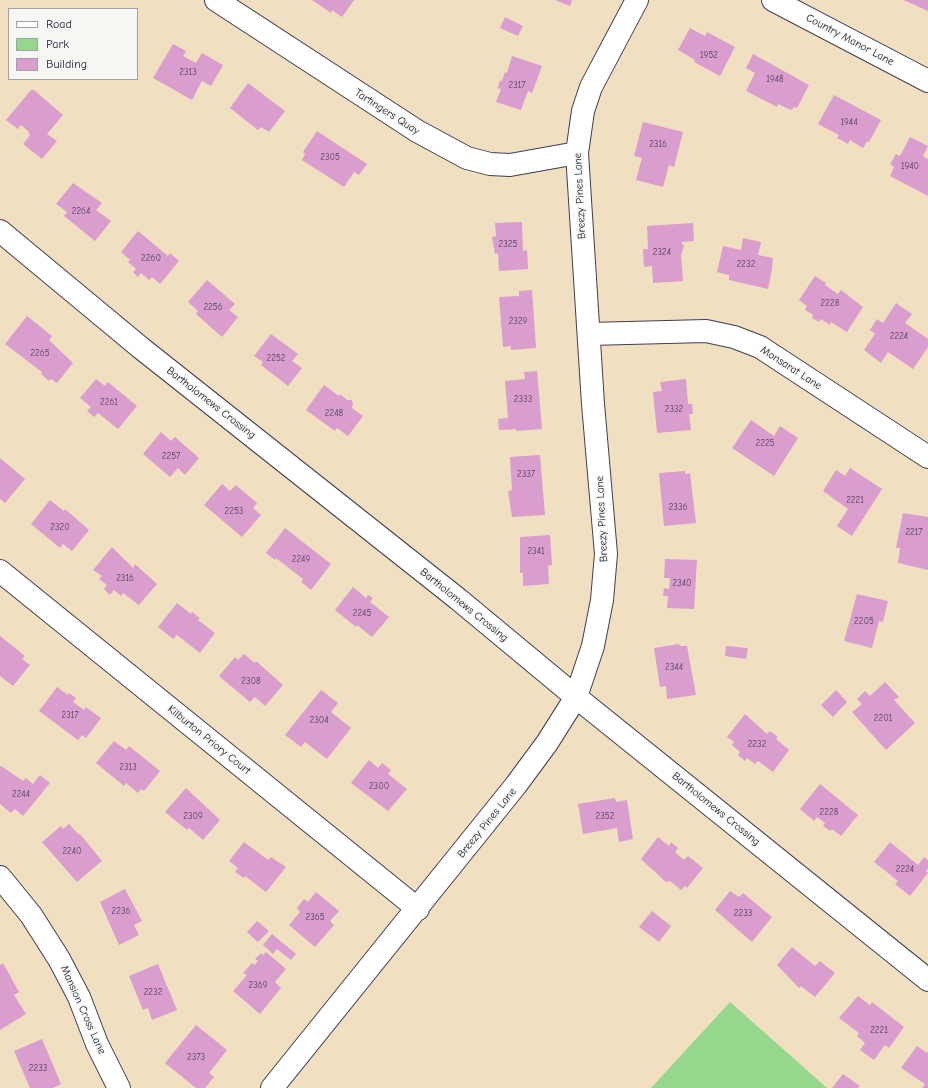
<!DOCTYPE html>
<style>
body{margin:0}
#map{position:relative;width:928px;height:1088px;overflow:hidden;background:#f1dfc1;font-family:"Comic Neue",sans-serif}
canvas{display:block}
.legend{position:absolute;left:8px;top:8px;width:130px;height:72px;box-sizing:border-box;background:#f6f6f2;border:1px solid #a1a1a9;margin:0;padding:5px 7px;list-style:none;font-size:12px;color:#22223b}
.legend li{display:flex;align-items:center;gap:8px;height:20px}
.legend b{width:20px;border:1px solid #a1a1a9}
</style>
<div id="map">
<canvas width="928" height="1088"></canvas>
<ul class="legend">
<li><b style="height:5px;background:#fff"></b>Road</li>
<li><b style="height:11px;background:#96d78e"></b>Park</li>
<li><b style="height:11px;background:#d99ecd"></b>Building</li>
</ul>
</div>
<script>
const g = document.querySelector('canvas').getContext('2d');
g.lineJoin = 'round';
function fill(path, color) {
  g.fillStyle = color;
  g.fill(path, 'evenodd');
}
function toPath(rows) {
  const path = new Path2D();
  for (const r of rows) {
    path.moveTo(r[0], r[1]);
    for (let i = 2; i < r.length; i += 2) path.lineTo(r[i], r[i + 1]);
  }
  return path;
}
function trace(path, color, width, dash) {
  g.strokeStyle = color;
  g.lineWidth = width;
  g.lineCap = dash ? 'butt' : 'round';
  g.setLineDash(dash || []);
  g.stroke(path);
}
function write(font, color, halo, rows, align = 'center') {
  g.font = font + ' "Comic Neue",sans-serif';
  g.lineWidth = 3;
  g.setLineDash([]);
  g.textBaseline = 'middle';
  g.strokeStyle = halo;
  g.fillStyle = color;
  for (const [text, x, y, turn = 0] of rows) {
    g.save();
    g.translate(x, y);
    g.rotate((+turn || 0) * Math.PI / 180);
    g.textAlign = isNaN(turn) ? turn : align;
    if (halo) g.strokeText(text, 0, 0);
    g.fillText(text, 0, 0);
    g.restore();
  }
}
fill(toPath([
 [730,1002,827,1088,651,1088]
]), '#96d78e');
fill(toPath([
 [312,0,354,0,342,17,332,10,331,13],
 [555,0,572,0,570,6],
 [903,0,928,0,928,11,908,2],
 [505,17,523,26,518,36,500,28],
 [690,28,705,36,707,32,735,47,720,76,694,62,695,60,678,50],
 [173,44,186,51,183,56,196,63,202,53,223,65,211,86,202,81,192,100,153,78],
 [753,54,809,85,797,108,794,107,791,110,778,104,777,107,746,91,755,73,746,68],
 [512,56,542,66,532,93,528,91,521,110,496,102,501,89,498,88,500,80,502,81,505,72,507,73],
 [248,83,285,111,269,132,261,127,258,130,230,108],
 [31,90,34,90,63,115,47,134,57,141,42,159,23,144,30,135,28,131,21,125,18,129,6,120],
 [834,95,881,120,869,142,867,141,863,148,850,140,848,144,837,138,839,135,818,124],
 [643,122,683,132,674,167,669,165,663,187,636,180,642,158,634,156],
 [317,131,367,164,359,175,354,172,344,187,302,160,305,154,303,152],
 [910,137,928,146,923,156,928,159,928,196,890,176,894,167,890,164,896,154,900,156],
 [73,183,102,203,96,210,111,221,95,241,64,216,67,212,56,204],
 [522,222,523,251,527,250,528,269,499,271,498,253,495,254,492,237,496,236,495,223],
 [693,223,694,241,681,242,684,246,681,255,683,281,653,283,652,266,644,267,643,249,648,249,647,226],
 [138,231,168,256,170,253,179,261,160,284,152,277,149,280,141,273,138,277,133,272,136,269,128,262,130,260,121,252],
 [743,238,761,242,758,255,773,258,772,269,768,289,729,280,729,275,717,272,723,246,741,250],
 [815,276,826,283,825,285,838,294,841,290,863,307,847,332,831,322,830,325,821,319,819,322,812,318,813,315,805,310,807,306,799,300],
 [207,280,235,304,229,310,238,317,222,337,196,314,198,311,188,302],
 [532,290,536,348,511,350,511,346,503,347,499,297,519,296,519,291],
 [896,303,912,314,905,323,928,339,928,347,913,369,888,352,881,363,864,350,875,334,870,330,877,319,883,323],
 [27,316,52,336,49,340,73,363,57,383,51,379,49,381,41,374,42,372,5,344],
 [271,334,298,354,292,361,302,368,288,386,261,365,263,362,254,356],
 [537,371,542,429,516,431,516,429,499,430,498,419,508,418,505,381,525,379,524,372],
 [96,379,105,386,108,382,137,406,118,429,98,413,94,417,87,411,91,407,80,398],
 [686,379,688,404,692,404,693,414,689,414,691,430,657,433,653,392,662,391,660,382],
 [324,385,339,396,340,394,347,400,351,400,353,402,352,408,363,416,348,436,337,428,335,431,306,410],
 [751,420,774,436,780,426,798,438,774,476,732,448],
 [161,432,171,441,175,437,199,458,185,475,178,468,170,477,143,454],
 [540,455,545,515,512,517,508,491,512,490,510,457],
 [0,458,25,479,5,503,0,499],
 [850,468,882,489,852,536,837,526,848,509,823,491,836,470,845,476],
 [685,471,685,474,690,473,696,523,664,526,659,473],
 [222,484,230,491,236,485,257,503,253,508,261,515,242,537,204,505],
 [50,500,64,511,65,509,89,530,72,551,63,544,60,548,31,524],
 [903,513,928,517,928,570,898,563,900,548,896,548],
 [285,528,331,564,311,590,301,582,303,579,276,558,275,560,266,553],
 [550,535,552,565,548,566,549,584,523,586,523,573,520,573,520,537],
 [112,547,133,568,135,564,157,584,139,605,123,593,121,596,114,590,110,595,104,589,107,585,99,579,102,576,93,570],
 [665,559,697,560,694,609,667,608,668,596,663,596,664,588,669,589,670,578,664,578],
 [353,587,366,598,368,595,373,598,370,602,389,617,372,637,357,625,356,627,335,610],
 [857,594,888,601,883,622,879,621,872,648,844,641],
 [177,603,191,614,192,612,200,618,198,620,215,633,200,653,177,635,173,639,158,627],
 [0,636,25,656,22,659,30,665,13,686,0,676],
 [679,644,680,646,687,646,696,695,667,699,666,686,660,687,654,648],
 [726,646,748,648,746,659,725,656],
 [244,654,255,663,256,661,283,685,265,706,255,697,250,702,219,676,235,657,238,660],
 [885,682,899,697,894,700,915,723,886,750,852,712,862,704,857,699,865,691,870,696],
 [57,687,68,695,69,693,76,698,73,702,84,710,86,707,101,718,86,738,82,735,78,740,39,711],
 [321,690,338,703,331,712,351,728,327,759,305,742,301,747,285,735],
 [836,690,847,702,833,717,821,705],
 [745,714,767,734,770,731,778,737,776,739,789,750,773,772,758,761,755,764,747,758,745,761,738,755,740,752,732,745,734,742,727,737],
 [114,741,126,750,129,746,160,771,144,791,141,789,138,793,126,783,124,786,96,763],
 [369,760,378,768,382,763,391,770,388,774,407,789,388,811,351,783],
 [1,766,23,781,26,778,33,784,40,775,50,783,23,816,15,809,11,813,0,804,0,767],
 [820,784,858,815,841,836,832,829,830,831,823,826,825,823,817,817,814,821,800,809],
 [186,788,220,820,203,840,189,828,187,830,165,812],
 [615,798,616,802,627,800,633,839,619,842,617,828,583,834,578,804],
 [69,824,79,835,80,834,102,861,77,882,42,842,61,826,63,829],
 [658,837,669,846,671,842,678,848,675,852,684,860,688,856,703,868,687,888,685,886,681,890,670,881,666,882,641,859],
 [244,842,268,860,271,857,286,867,266,892,245,876,244,878,235,872,238,868,229,861],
 [890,842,918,865,924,857,928,860,928,868,926,871,928,873,910,896,895,884,898,881,874,862],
 [125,889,142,921,134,925,139,935,119,945,100,902],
 [730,891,739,897,743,893,772,917,752,942,715,910],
 [316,892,339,911,330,921,334,925,315,947,289,925,300,912,297,908,304,899,308,902],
 [652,911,671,926,659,942,639,927],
 [257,921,269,931,258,942,247,932],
 [272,934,296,954,291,960,277,949,273,954,263,945],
 [792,947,815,966,820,961,835,973,815,997,801,986,799,988,777,965],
 [266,952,286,969,275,982,281,988,260,1014,233,991,247,975,243,973,252,963,255,965,258,961,255,959,261,953,263,955],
 [3,963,19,992,14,995,26,1014,0,1030,0,965],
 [158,964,177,1010,152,1020,148,1008,143,1010,129,976],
 [858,996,870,1005,872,1002,904,1027,889,1048,885,1045,874,1060,860,1050,865,1043,857,1036,859,1033,839,1018],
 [196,1025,227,1050,209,1073,214,1077,205,1088,196,1088,165,1063],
 [42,1039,61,1084,53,1088,30,1088,14,1051],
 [917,1046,927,1053,928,1051,928,1088,922,1088,925,1084,901,1068],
 [843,1074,860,1086,858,1088,832,1088]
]), '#d99ecd');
const street = toPath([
 [216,0,417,131,467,158,490,164,510,165,577,153],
 [773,0,928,81],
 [0,231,141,348,458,599,576,697,928,980],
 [589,334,706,331,734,337,760,347,928,457],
 [0,571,418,909],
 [0,877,31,915,59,959,79,997,97,1044,119,1088],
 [272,1088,516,785,547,743,576,697,593,646,602,600,606,554,593,404,577,153,583,111,591,87,637,0]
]);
trace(street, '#413e4f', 24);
trace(street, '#fff', 22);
write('9px', '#504160', null, [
 ["1952",709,55],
 ["2313",188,72],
 ["1948",775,79],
 ["2317",517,85],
 ["1944",849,122],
 ["2316",658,144],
 ["2305",330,157],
 ["1940",910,166],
 ["2264",81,211],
 ["2325",508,244],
 ["2324",662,252],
 ["2260",151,258],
 ["2232",746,264],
 ["2228",830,303],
 ["2256",213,307],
 ["2329",518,321],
 ["2224",899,336],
 ["2265",40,353],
 ["2252",276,358],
 ["2333",523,399],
 ["2261",109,402],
 ["2332",674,409],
 ["2248",334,413],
 ["2225",765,443],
 ["2257",171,456],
 ["2337",526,474],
 ["2221",855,500],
 ["2336",678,507],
 ["2253",234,511],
 ["2320",60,527],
 ["2217",914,532],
 ["2341",536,551],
 ["2249",301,559],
 ["2316",125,578],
 ["2340",682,583],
 ["2245",362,613],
 ["2205",864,621],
 ["2344",674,667],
 ["2308",251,681],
 ["2317",70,715],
 ["2201",883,718],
 ["2304",319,720],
 ["2232",757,744],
 ["2313",128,767],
 ["2300",379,786],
 ["2244",21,794],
 ["2228",829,812],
 ["2309",193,816],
 ["2352",605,816],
 ["2240",72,851],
 ["2224",905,869],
 ["2236",121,911],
 ["2233",743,913],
 ["2365",315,917],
 ["2369",258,985],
 ["2232",153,992],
 ["2221",879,1030],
 ["2373",196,1057],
 ["2233",38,1068]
]);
write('11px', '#22223b', '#f6f6f2', [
 ["Country Manor Lane",850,40,28],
 ["Tartingers Quay",387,112,33],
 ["Breezy Pines Lane",580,196,-93],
 ["Monsarat Lane",791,368,33],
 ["Bartholomews Crossing",211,403,38],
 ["Breezy Pines Lane",602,519,-93],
 ["Bartholomews Crossing",464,605,39],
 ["Kilburton Priory Court",209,740,39],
 ["Bartholomews Crossing",716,809,39],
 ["Breezy Pines Lane",487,823,-51],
 ["Mansion Cross Lane",83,1010,66]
]);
</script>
